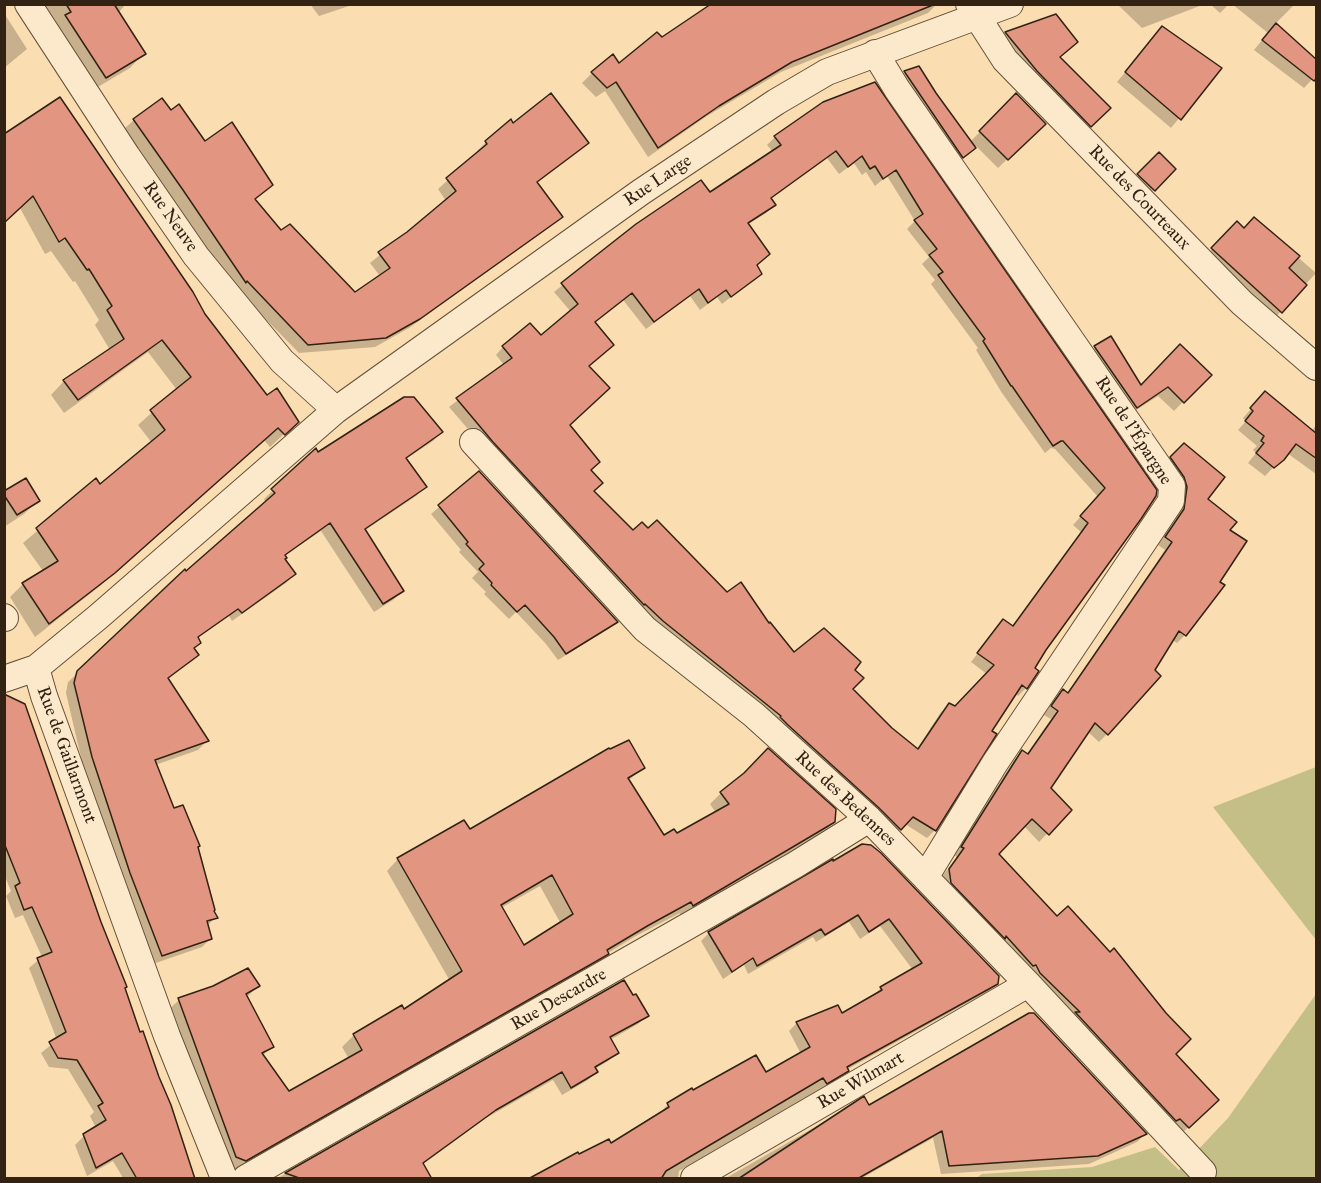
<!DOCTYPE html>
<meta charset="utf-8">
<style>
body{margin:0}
#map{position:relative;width:1321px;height:1183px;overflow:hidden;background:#faddb1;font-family:"IM FELL Great Primer",serif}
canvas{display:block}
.frame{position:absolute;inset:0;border:6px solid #312213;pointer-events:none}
</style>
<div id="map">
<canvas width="1321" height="1183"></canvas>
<div class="frame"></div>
</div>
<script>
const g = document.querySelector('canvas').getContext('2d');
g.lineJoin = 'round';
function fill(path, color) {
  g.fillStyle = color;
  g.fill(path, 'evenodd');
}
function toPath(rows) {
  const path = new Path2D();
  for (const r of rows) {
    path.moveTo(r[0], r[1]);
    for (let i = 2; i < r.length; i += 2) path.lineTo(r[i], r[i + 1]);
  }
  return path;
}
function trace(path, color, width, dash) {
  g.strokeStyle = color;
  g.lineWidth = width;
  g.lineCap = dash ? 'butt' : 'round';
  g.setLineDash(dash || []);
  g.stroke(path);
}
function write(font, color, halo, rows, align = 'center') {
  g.font = font + ' "IM FELL Great Primer",serif';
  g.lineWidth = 4.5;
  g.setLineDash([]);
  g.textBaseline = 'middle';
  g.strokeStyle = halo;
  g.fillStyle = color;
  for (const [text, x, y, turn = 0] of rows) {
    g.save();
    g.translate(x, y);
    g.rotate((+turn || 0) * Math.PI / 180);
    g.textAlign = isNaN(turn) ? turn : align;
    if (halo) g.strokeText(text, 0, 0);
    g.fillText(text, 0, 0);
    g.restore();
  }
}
fill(toPath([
 [1316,767,1316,940,1213,807],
 [1316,994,1316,1178,976,1178,982,1174,1092,1167,1155,1147,1179,1170,1228,1118]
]), '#c4bf87');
fill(toPath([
 [43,4,126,4,118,13,144,53,130,68,91,91],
 [310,4,355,4,319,16],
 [725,4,937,4,928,13,781,72,707,116,648,157,605,91,596,97,582,83,592,73,619,65,662,39],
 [1117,4,1205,4,1142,28],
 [1210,4,1229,4,1220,13],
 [1232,4,1295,4,1275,24,1316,75,1304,88,1254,50,1268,33],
 [4,13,27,49,4,68],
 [1055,16,1076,42,1059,58,1101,116,1082,134,997,41,1005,33],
 [1162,28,1220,68,1171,128,1117,82],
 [918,68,970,142,1016,95,1044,124,998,168,976,146,953,166,896,81,905,73],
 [875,84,1155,491,1033,668,1026,688,1018,696,1015,693,990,731,935,830,927,838,905,824,892,837,655,629,486,450,449,407,504,365,496,355,503,347,540,337,571,312,554,292,637,225,710,194,773,152,767,145,775,137],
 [827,158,839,174,854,163,862,175,866,172,875,186,887,176,915,221,907,229,929,257,922,264,935,280,931,284,978,348,976,350,1002,393,1045,453,1051,448,1055,449,1098,497,1073,525,1081,532,1012,627,1003,621,971,662,987,674,954,708,949,705,941,712,917,749,891,729,851,689,853,670,794,654,769,625,726,594,633,532,593,491,589,471,568,426,594,323,623,300,646,329,690,296,700,310,717,297,722,304,760,274,755,266,747,225,766,213,774,205,770,199],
 [170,113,261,194,254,200,280,232,354,294,380,276,370,263,446,201,438,189,478,153,477,151,486,142,513,126,587,143,536,183,561,217,551,226,409,328,375,347,299,353,237,290,235,291,124,129,134,120],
 [4,136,204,315,266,397,297,422,270,447,264,440,100,586,35,637,10,597,23,584,43,571,23,543,96,481,99,487,152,443,138,425,177,390,148,352,64,413,51,395,64,381,110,350,95,325,99,320,75,281,73,282,51,251,45,254,20,208],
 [1159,154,1173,169,1145,199,1130,184],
 [1254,219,1316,273,1273,320,1204,257,1237,224,1243,229],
 [1110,338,1140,387,1209,375,1174,411,1158,396,1127,416,1086,357,1095,348],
 [1257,402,1311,432,1316,425,1316,474,1287,453,1265,476,1248,463,1256,453,1253,450,1257,446,1238,430,1246,421,1243,418],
 [441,432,433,441,406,459,425,487,416,496,364,531,402,591,393,600,374,612,321,531,284,556,284,560,294,574,286,583,232,621,229,616,197,638,193,649,197,655,167,680,207,741,198,750,155,765,173,810,197,847,212,911,216,917,207,926,211,938,202,947,153,964,122,882,83,766,66,693,68,682,186,573,266,503,264,499,315,450,318,454],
 [1184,445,1206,499,1228,530,1185,635,1177,643,1172,640,1107,734,1099,742,1087,731,1049,788,1070,810,1039,842,1024,826,997,854,1174,1054,1217,1100,1180,1135,941,878,957,857,954,855,1014,760,1022,752,1026,755,1051,719,1044,715,1055,699,1063,691,1067,694,1165,550,1158,545,1176,519,1179,496,1163,466],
 [479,473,616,622,608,629,558,660,546,644,516,612,509,619,484,594,486,592,472,578,478,572,459,552,461,550,431,514],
 [4,492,38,500,24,514,4,527],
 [4,696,123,989,192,1175,194,1174,196,1178,123,1178,113,1161,87,1176,75,1145,84,1136,96,1128,90,1116,94,1112,68,1069,49,1067,41,1053,57,1040,29,968,42,957,23,915,15,918,6,896,11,891,4,874],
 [644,767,628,781,664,837,676,835,716,813,710,804,721,793,834,822,822,834,774,863,681,916,680,913,636,936,608,953,596,965,233,1172,167,1011,179,1000,214,987,258,986,246,998,273,1046,262,1056,288,1093,349,1059,342,1047,354,1035,404,1011,450,981,387,871,398,859],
 [540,886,561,924,523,947,501,908],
 [831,862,996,984,987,992,846,1070,839,1079,679,1171,678,1178,536,1178,579,1156,610,1145,660,1113,668,1104,693,1092,765,1074,801,1054,789,1031,797,1023,842,1015,873,996,881,988,913,970,880,926,860,939,849,922,816,942,813,937,748,974,744,965,723,979,701,941,709,933],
 [624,982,647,1016,638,1024,610,1040,617,1052,608,1061,595,1069,596,1072,588,1080,562,1095,553,1080,486,1118,422,1165,430,1178,278,1178],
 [864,1099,869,1107,1145,1134,1137,1142,1089,1164,941,1174,933,1138,862,1178,726,1178]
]), '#0003');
const building = toPath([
 [66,4,114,4,146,54,106,78,65,15,71,12,66,4],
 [711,4,933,4,933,5,792,62,719,106,658,148,616,82,607,88,591,72,613,54,619,63,657,32,662,37,711,4],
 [1056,14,1078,42,1060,57,1111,108,1091,127,1037,71,1005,32,1056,14],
 [1276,23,1317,60,1317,78,1314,81,1262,40,1276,23],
 [1162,26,1222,68,1181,120,1125,72,1162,26],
 [919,66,936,93,976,148,963,158,904,71,919,66],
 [875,82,1157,490,1156,496,1141,519,1046,650,1035,668,1039,671,1027,689,1022,685,992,731,997,734,936,831,913,817,901,830,879,808,788,725,780,717,781,716,663,621,645,604,644,605,493,442,456,398,512,358,502,346,530,323,541,335,578,304,561,283,636,224,701,180,710,192,781,145,774,136,823,102,875,82],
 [836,151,848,167,862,156,870,169,875,166,883,179,896,170,923,214,914,220,937,249,929,255,943,272,938,275,985,339,983,341,1011,386,1012,386,1053,446,1061,441,1063,441,1105,488,1080,516,1088,523,1013,626,1003,619,977,653,994,665,955,706,949,703,918,749,892,728,853,689,864,678,855,670,861,662,824,628,794,652,770,622,769,623,741,582,727,592,657,520,648,528,642,522,633,530,594,491,603,483,591,470,600,462,570,425,610,388,589,366,614,345,595,322,632,293,654,322,699,289,708,303,726,290,731,297,762,274,757,265,770,254,748,223,776,205,771,198,836,151],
 [551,93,589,143,537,182,563,217,420,319,386,338,308,345,247,281,246,283,183,190,133,119,162,98,171,110,179,104,205,141,232,122,273,185,255,199,281,230,290,224,355,292,390,268,378,252,407,232,456,191,446,178,487,144,485,141,511,119,513,123,551,93],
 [1016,93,1046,124,1008,160,979,131,1016,93],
 [60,97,193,292,205,314,267,395,277,388,299,422,285,435,278,428,115,573,49,624,22,583,58,561,36,528,96,478,100,484,165,430,150,410,191,377,162,340,78,400,63,380,124,339,107,310,112,306,89,269,87,270,65,238,59,242,33,196,4,223,4,134,60,97],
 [1159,152,1176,169,1155,191,1137,174,1159,152],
 [1254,217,1300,256,1289,268,1307,285,1282,313,1211,248,1237,221,1244,228,1254,217],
 [1111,336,1141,385,1180,344,1212,375,1184,403,1168,387,1137,408,1094,346,1111,336],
 [1265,391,1317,434,1317,459,1296,444,1284,460,1274,468,1256,453,1264,443,1261,441,1264,436,1245,421,1253,411,1250,408,1265,391],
 [404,397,414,397,443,432,406,458,427,487,365,529,404,591,383,604,330,523,285,555,287,558,285,559,296,574,242,613,238,609,198,637,201,643,194,648,199,655,168,678,209,741,155,760,174,808,183,805,200,846,198,847,215,910,214,911,218,918,207,921,212,939,162,956,130,873,92,757,74,683,77,671,185,569,186,571,275,493,271,489,316,448,318,452,404,397],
 [1184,443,1225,477,1208,499,1237,522,1230,530,1247,541,1220,582,1225,585,1186,636,1179,631,1155,670,1161,676,1108,735,1095,723,1051,788,1072,810,1049,835,1032,819,999,854,1057,916,1068,906,1110,952,1114,948,1166,1013,1191,1039,1176,1054,1219,1100,1189,1128,1180,1119,1176,1121,1075,1012,1080,1012,1040,973,1036,965,1033,966,1006,936,1005,939,951,883,949,869,964,848,961,847,1022,750,1028,754,1058,711,1051,706,1063,689,1068,693,1172,542,1165,537,1184,509,1187,487,1184,477,1170,457,1184,443],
 [479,471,618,622,566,654,554,637,525,605,517,612,491,585,492,583,479,569,484,564,466,544,468,542,438,505,479,471],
 [26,478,40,501,17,515,4,495,4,491,26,478],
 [4,694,25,704,101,922,127,987,125,988,140,1032,143,1031,159,1077,171,1105,195,1179,137,1179,122,1153,96,1168,83,1134,106,1120,98,1106,103,1103,77,1060,58,1058,49,1042,66,1032,37,958,52,952,32,907,24,910,15,886,20,883,4,843,4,694],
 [629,740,645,768,628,778,664,835,674,829,677,833,729,804,720,792,744,773,768,748,836,809,835,822,693,906,691,902,649,925,607,950,609,954,246,1161,236,1157,178,998,213,986,248,968,260,986,246,994,274,1047,262,1053,289,1091,362,1050,353,1034,402,1005,404,1009,462,971,397,858,464,820,470,829,609,748,610,749,629,740],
 [552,875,573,914,524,945,501,905,552,875],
 [862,844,871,845,881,853,999,976,998,984,847,1067,849,1071,827,1084,823,1078,666,1171,661,1179,528,1179,578,1152,579,1154,609,1139,611,1143,669,1107,667,1103,692,1088,693,1090,756,1055,766,1072,810,1047,796,1022,838,1005,842,1013,882,990,880,987,922,963,889,919,869,932,858,915,825,935,821,929,757,966,753,958,732,972,708,932,833,859,833,861,862,844],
 [624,980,633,995,636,994,649,1016,610,1037,619,1053,595,1067,598,1072,571,1088,562,1072,496,1110,423,1163,432,1179,302,1179,285,1173,624,980],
 [1029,1013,1034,1013,1147,1134,1098,1156,949,1166,942,1131,857,1179,738,1179,864,1096,869,1105,1029,1013]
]);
fill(building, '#e29581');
trace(building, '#312213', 1.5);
const minor = toPath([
 [28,4,127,156,196,256,282,361,336,410],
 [969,4,1005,60,1242,303,1316,367],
 [875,53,897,89,1172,486,1171,501,995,763,926,876],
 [473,442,645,629,754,715,869,819,1028,984,1203,1172],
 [4,617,5,618],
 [36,668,44,696,167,1036,224,1178],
 [4,679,36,668,98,617,336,410,641,192,776,102,827,72,1010,4],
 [246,1178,795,865,869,819],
 [694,1178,1028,984]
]);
trace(minor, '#63513a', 28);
trace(minor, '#fce9cc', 26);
write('18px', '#312213', '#fce9cc', [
 ["Rue Large",658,181,-34],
 ["Rue des Courteaux",1139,198,46],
 ["Rue Neuve",170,217,55],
 ["Rue de l'Épargne",1133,431,57],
 ["Rue de Gaillarmont",66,755,70],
 ["Rue des Bedennes",845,799,43],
 ["Rue Descardre",559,1000,-30],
 ["Rue Wilmart",861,1081,-30]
]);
</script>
